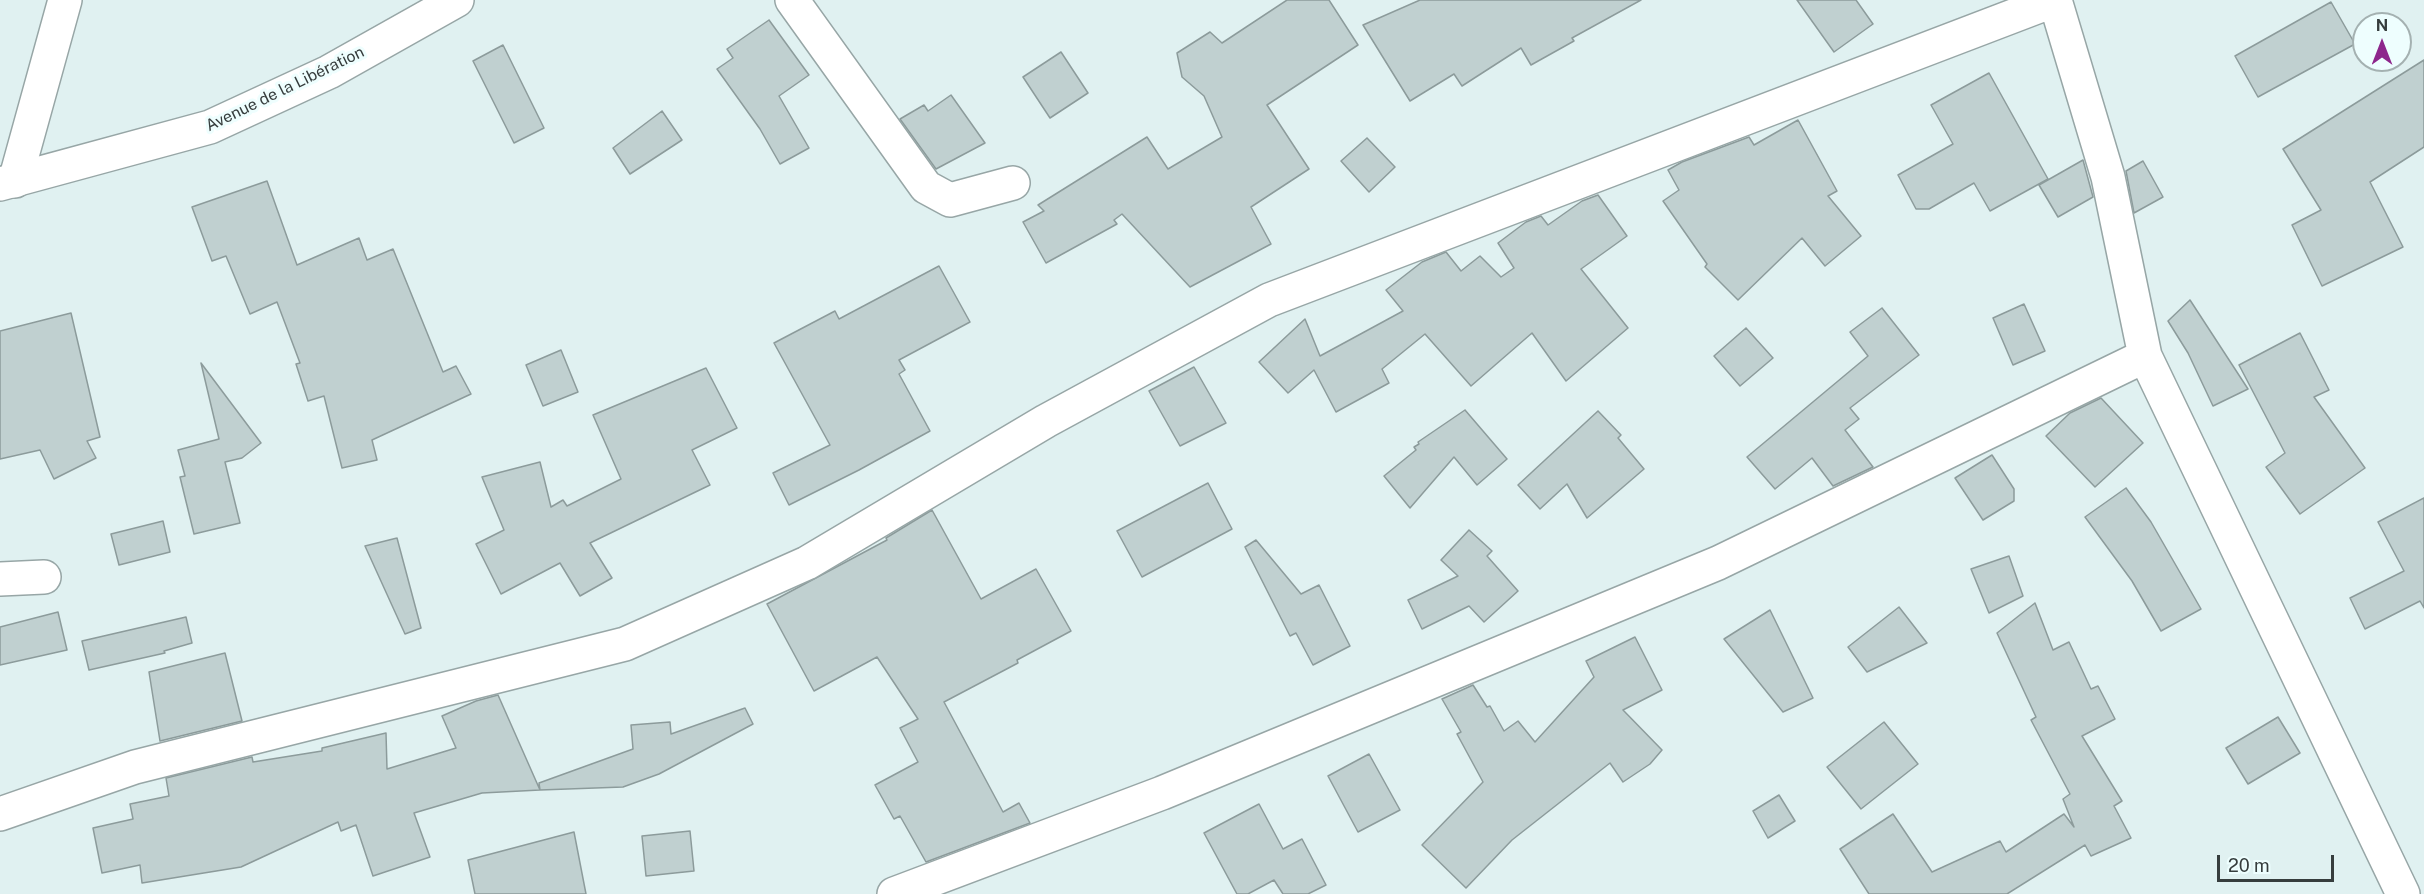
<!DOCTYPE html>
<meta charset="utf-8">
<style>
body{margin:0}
#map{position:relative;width:2424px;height:894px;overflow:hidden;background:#e0f1f1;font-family:"Public Sans",sans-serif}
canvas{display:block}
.north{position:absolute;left:2352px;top:12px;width:60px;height:60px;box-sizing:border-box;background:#eefefe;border:2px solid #a4b1b1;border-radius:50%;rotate:0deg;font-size:16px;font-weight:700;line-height:24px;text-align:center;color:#363d3d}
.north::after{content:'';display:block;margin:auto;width:21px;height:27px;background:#8d268c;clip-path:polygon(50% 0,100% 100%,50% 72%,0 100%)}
.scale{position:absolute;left:2217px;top:855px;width:117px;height:27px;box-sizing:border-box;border:3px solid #363d3d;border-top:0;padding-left:8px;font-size:18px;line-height:21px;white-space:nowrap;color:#363d3d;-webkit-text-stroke:4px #eefefe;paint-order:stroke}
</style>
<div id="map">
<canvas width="2424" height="894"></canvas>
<div class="north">N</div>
<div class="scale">20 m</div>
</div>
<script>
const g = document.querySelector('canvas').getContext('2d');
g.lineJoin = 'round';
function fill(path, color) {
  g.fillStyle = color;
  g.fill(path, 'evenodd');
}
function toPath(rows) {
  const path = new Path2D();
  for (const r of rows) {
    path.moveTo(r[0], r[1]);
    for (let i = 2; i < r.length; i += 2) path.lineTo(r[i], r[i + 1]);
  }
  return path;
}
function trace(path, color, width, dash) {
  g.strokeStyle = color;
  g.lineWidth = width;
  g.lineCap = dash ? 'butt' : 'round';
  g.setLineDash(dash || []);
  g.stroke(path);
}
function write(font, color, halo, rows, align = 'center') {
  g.font = font + ' "Public Sans",sans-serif';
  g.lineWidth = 6;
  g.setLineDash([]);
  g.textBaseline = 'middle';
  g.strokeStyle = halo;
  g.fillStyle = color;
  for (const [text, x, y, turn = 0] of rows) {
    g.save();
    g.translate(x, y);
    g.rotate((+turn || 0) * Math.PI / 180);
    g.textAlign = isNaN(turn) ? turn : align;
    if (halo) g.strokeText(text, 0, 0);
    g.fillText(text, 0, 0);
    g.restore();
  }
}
const building = toPath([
 [1287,0,1329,0,1358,45,1267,105,1309,169,1251,207,1271,244,1190,287,1122,214,1114,220,1117,224,1046,263,1023,222,1044,211,1038,205,1147,137,1168,169,1222,137,1204,96,1182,77,1177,53,1210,32,1222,43,1287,0],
 [1420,0,1641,0,1572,38,1574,41,1531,65,1521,48,1462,86,1454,74,1410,101,1363,25,1420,0],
 [1797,0,1856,0,1873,24,1834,52,1797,0],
 [2331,2,2355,44,2258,97,2235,56,2331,2],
 [769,20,809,75,779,96,809,148,780,164,760,129,717,69,733,58,727,49,769,20],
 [503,45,544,128,514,143,473,61,503,45],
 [1061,52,1088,93,1050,118,1023,77,1061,52],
 [2424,60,2424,147,2370,182,2403,247,2322,286,2292,225,2321,210,2283,149,2424,60],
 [1989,73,2048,179,1990,211,1974,183,1929,209,1916,209,1898,175,1953,144,1931,105,1989,73],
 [951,95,985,143,936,169,900,119,924,105,928,111,951,95],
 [662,111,682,140,630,174,613,148,662,111],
 [1798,120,1837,191,1828,196,1861,236,1825,266,1802,238,1738,300,1705,267,1707,264,1663,201,1679,190,1668,170,1682,162,1749,137,1754,145,1798,120],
 [1367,138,1395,167,1369,192,1341,161,1367,138],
 [2083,160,2093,197,2058,217,2039,185,2083,160],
 [2143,161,2163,197,2134,213,2126,171,2143,161],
 [267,181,297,265,359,238,367,260,393,249,443,372,456,366,471,394,372,440,377,460,342,468,324,396,308,401,296,364,300,363,277,302,250,314,226,256,212,261,192,207,267,181],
 [1598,195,1627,236,1581,269,1628,328,1566,381,1532,333,1471,386,1425,334,1382,369,1389,383,1336,412,1314,370,1288,393,1259,362,1305,319,1320,356,1403,311,1386,290,1422,262,1446,252,1461,271,1480,256,1501,277,1514,268,1498,243,1526,222,1541,216,1548,225,1582,201,1598,195],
 [939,266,970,322,899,360,905,370,899,374,930,431,859,470,789,505,773,473,830,445,774,343,835,311,839,319,939,266],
 [2190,300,2248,389,2213,406,2188,353,2168,321,2190,300],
 [2024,304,2045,351,2013,365,1993,318,2024,304],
 [1882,308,1919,355,1850,408,1859,419,1845,430,1873,467,1833,486,1812,458,1775,489,1747,457,1868,356,1850,332,1882,308],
 [71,313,100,437,87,441,96,458,54,479,40,450,0,459,0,331,71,313],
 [1746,328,1773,358,1740,386,1714,356,1746,328],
 [2300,333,2329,390,2314,397,2365,468,2300,514,2266,467,2285,453,2239,365,2300,333],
 [561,350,578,392,543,406,526,365,561,350],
 [201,363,261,443,242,458,225,462,240,523,194,534,180,477,185,476,178,450,219,439,201,363],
 [1194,367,1226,423,1180,446,1149,391,1194,367],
 [706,368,737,428,692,450,710,485,590,543,612,578,580,596,560,563,501,594,476,544,504,530,482,477,540,462,551,507,563,500,567,506,621,479,593,415,706,368],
 [2101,398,2143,443,2095,487,2046,436,2070,413,2101,398],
 [1465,410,1507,459,1477,485,1454,457,1410,508,1384,476,1416,450,1414,447,1419,444,1418,442,1465,410],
 [1598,411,1621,435,1618,438,1644,469,1587,518,1567,484,1540,509,1518,485,1598,411],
 [1992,455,2014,489,2014,501,1983,520,1955,478,1992,455],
 [1208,483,1232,529,1142,577,1117,531,1208,483],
 [2126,488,2151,522,2201,609,2161,631,2132,581,2085,517,2126,488],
 [2424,498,2424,608,2420,601,2365,629,2350,598,2404,571,2378,522,2424,498],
 [932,510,981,599,1036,569,1071,631,1017,660,1018,663,944,702,1003,812,1019,803,1030,823,926,862,900,816,894,819,875,785,918,762,900,728,918,719,877,657,814,691,767,604,887,540,886,538,932,510],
 [163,521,170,552,119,565,111,534,163,521],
 [1469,530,1492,551,1487,556,1518,591,1484,622,1469,606,1422,629,1408,600,1458,576,1441,560,1469,530],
 [397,538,421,628,405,634,365,546,397,538],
 [1256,540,1301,594,1319,585,1350,646,1313,665,1296,633,1290,636,1245,547,1256,540],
 [2009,556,2023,596,1989,613,1971,569,2009,556],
 [2035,603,2053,650,2069,642,2091,689,2098,686,2115,719,2082,736,2122,801,2114,806,2131,838,2091,856,2085,845,2007,894,1869,894,1840,849,1893,814,1932,872,2000,841,2006,852,2064,814,2074,827,2063,799,2070,794,2031,720,2036,717,1997,633,2035,603],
 [1899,607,1927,643,1867,672,1848,647,1899,607],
 [1770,610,1813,698,1783,712,1724,639,1770,610],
 [58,612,67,650,0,665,0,627,58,612],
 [186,617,192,643,164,651,165,653,89,670,82,641,186,617],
 [1635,637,1662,690,1623,710,1662,750,1650,764,1623,782,1610,763,1512,840,1466,888,1422,845,1483,782,1457,734,1461,732,1442,699,1473,685,1487,707,1490,706,1504,731,1518,721,1535,742,1594,677,1586,661,1635,637],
 [225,653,242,721,160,741,149,672,225,653],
 [498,695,540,790,482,793,414,813,430,857,373,876,356,825,341,831,338,822,241,867,142,883,140,865,102,873,93,828,133,819,130,804,169,796,166,778,252,757,253,762,322,751,322,748,386,733,387,769,456,748,442,716,476,701,498,695],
 [745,708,753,724,659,774,623,787,540,790,539,783,633,749,631,725,670,722,671,734,745,708],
 [2278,717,2300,753,2248,784,2226,748,2278,717],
 [1884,722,1918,764,1861,809,1827,767,1884,722],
 [1369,754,1400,810,1358,832,1328,776,1369,754],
 [1779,795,1795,821,1768,838,1753,811,1779,795],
 [1259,804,1283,849,1302,839,1326,885,1308,894,1283,894,1274,880,1248,894,1237,894,1204,833,1259,804],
 [690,831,694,871,646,876,642,836,690,831],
 [574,832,586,894,475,894,468,860,574,832]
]);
fill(building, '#c0d0d0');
trace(building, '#8c9b9b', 1.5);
const minor = toPath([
 [792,0,926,187,950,200,1013,183],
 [2055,0,2108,177,2145,356,2403,894],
 [15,181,65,0],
 [0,579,44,577],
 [0,814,135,767,625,644,807,563,1046,421,1269,300,2055,0],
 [894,894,1162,793,1718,563,2145,356]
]);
const trunk = toPath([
 [0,184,210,127,329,72,457,0]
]);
trace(minor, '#97a6a6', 36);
trace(trunk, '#97a6a6', 36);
trace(minor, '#fff', 33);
trace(trunk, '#fff', 33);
write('16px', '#363d3d', '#eefefe', [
 ["Avenue de la Libération",285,89,-26]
]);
</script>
